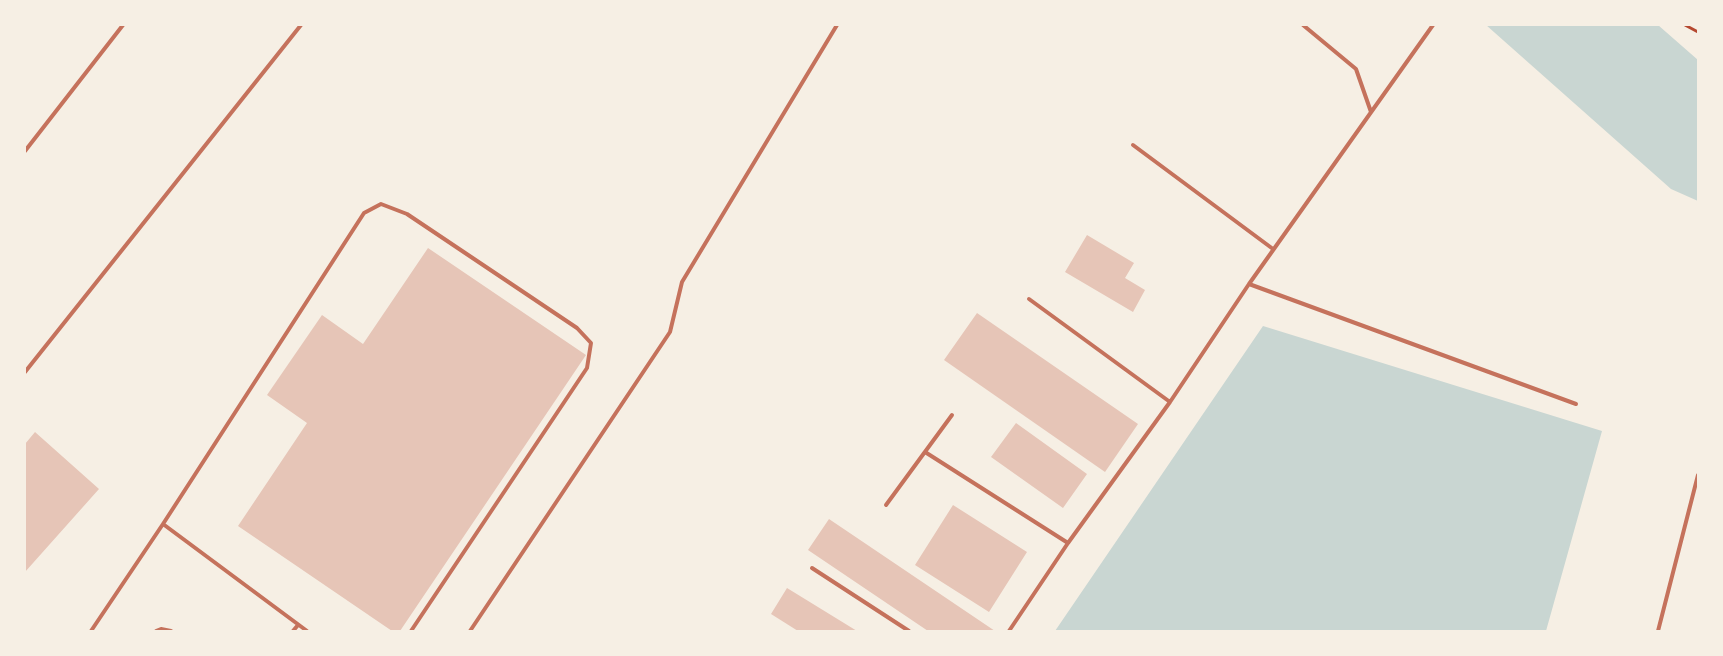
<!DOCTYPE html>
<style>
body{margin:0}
#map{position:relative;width:1723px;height:656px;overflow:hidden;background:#f6efe4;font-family:Signika,sans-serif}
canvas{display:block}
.frame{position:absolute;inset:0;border:26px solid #f6efe4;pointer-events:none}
</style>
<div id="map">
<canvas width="1723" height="656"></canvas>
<div class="frame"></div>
</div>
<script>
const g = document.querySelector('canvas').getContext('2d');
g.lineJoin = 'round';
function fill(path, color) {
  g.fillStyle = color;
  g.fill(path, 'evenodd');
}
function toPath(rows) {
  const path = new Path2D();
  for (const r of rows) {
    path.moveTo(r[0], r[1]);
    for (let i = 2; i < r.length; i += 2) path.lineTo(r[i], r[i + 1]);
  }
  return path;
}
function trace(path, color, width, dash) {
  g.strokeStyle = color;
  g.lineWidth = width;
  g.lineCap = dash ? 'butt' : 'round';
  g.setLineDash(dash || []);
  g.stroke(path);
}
fill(toPath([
 [1486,25,1658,25,1698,60,1698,201,1671,189],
 [1263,326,1602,431,1546,631,1055,631]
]), '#c9d6d2');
fill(toPath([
 [1087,235,1134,263,1125,278,1145,290,1133,312,1065,272],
 [428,248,586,355,400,631,392,631,238,526,307,423,267,395,322,315,363,344],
 [977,313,1138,424,1105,472,944,360],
 [1016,423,1087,474,1063,508,991,457],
 [35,432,99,489,25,572,25,444],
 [953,505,1027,552,989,612,915,565],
 [829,519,995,631,928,631,808,550],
 [787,588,857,631,798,631,771,614]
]), '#e6c5b7');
trace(toPath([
 [1685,25,1698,32]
]), '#b5482f', 3);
trace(toPath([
 [1303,25,1356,69,1371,112],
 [1133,145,1273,249],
 [25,151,123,25],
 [1249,284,1576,404],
 [1029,299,1170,402],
 [25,372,301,25],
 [925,452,1068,543],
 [886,505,952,415],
 [163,524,364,213,381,204,407,214,577,328,591,343,587,368,411,631],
 [812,568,909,631],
 [91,631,163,524,307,631],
 [156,631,161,629,171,631],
 [293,631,298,625],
 [470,631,670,332,682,282,837,25],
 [1009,631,1068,543,1170,402,1249,284,1433,25],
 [1658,631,1698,475]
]), '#c5725c', 4);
</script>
